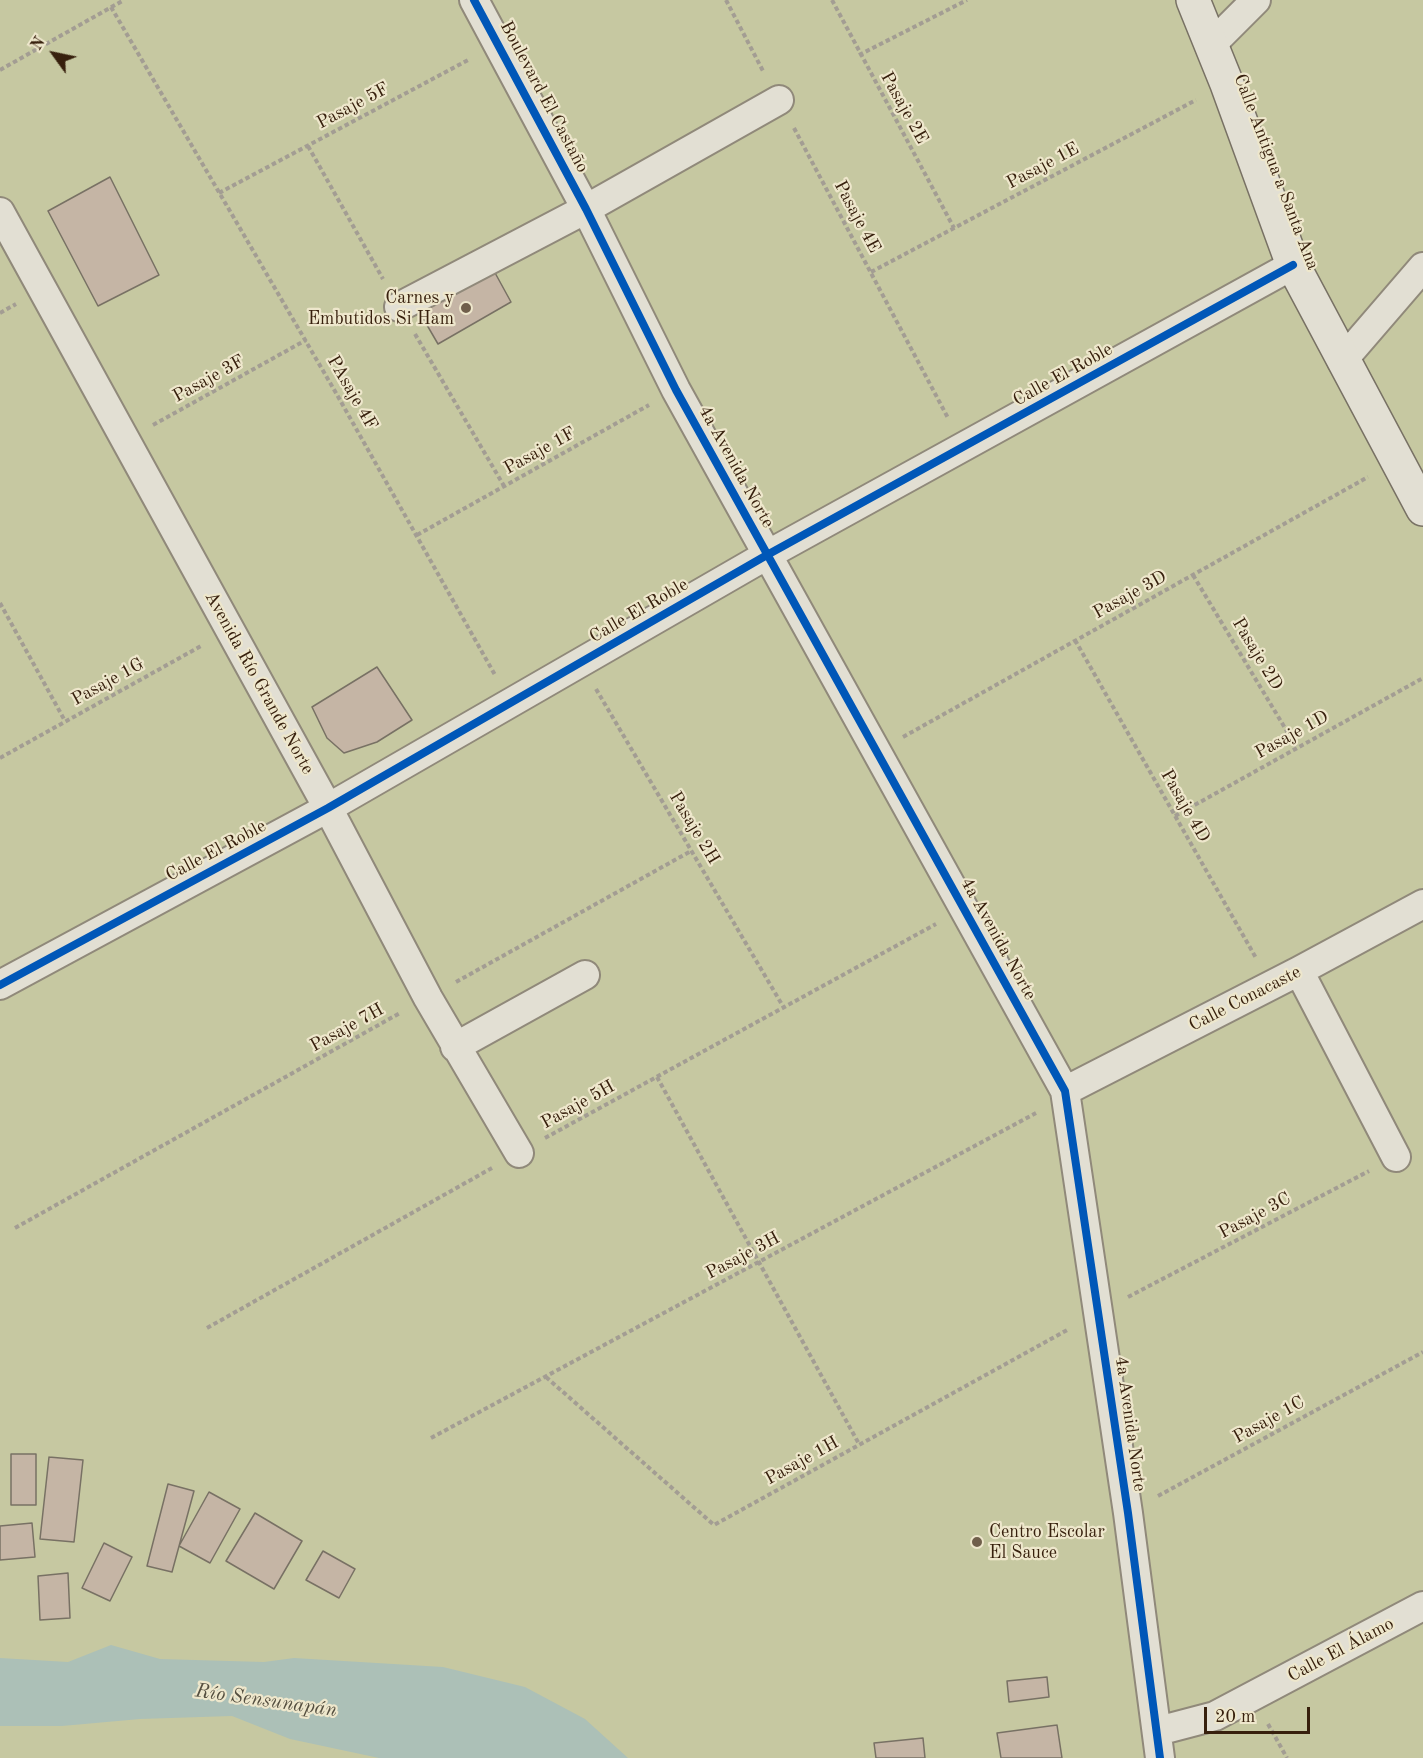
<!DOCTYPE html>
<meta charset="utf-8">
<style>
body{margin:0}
#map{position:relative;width:1423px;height:1758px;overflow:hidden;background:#d9d3bd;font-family:"Old Standard TT",serif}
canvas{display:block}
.north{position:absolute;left:24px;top:24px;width:60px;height:60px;-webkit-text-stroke:4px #eee7cc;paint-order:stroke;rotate:303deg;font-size:16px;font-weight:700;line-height:24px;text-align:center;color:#37200d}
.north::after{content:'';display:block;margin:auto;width:21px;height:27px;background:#37200d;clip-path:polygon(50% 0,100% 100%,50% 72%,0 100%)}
.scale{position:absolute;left:1204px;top:1707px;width:106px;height:27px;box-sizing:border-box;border:3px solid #37200d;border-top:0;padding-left:8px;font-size:18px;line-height:21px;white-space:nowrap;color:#37200d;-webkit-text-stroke:4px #eee7cc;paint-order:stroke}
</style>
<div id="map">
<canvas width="1423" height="1758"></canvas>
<div class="north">N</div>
<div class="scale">20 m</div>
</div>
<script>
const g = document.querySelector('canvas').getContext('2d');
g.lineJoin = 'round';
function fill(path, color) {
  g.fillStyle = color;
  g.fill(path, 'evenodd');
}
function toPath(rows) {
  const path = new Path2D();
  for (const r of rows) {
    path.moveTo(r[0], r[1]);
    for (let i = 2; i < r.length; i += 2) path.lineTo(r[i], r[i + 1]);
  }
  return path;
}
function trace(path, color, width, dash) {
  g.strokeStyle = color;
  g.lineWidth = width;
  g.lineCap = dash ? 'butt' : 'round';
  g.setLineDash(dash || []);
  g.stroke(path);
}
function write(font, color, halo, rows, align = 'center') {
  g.font = font + ' "Old Standard TT",serif';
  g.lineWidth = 4.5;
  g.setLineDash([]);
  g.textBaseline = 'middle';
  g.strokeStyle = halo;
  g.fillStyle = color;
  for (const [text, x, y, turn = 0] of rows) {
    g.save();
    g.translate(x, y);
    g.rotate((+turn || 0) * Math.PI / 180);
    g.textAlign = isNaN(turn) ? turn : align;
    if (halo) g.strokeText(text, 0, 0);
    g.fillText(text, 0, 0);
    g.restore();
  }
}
fill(toPath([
 [0,0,1423,0,1423,1758,0,1758]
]), '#c6c8a1');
fill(toPath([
 [111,1645,160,1659,264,1662,294,1658,443,1667,525,1687,585,1719,628,1758,379,1758,290,1739,232,1716,140,1719,62,1726,0,1726,0,1658,68,1662]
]), '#acc0b7');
const building = toPath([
 [110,177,159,275,98,306,48,211,110,177],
 [494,271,511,302,438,344,420,313,494,271],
 [377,667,412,720,377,742,344,753,327,738,312,707,377,667],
 [11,1454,36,1454,36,1505,11,1505,11,1454],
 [49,1457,83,1460,74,1542,40,1539,49,1457],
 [168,1484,194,1491,172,1572,147,1566,168,1484],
 [209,1492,240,1509,210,1563,179,1546,209,1492],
 [255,1513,302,1541,274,1589,226,1561,255,1513],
 [32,1523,35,1557,0,1560,0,1526,32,1523],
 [104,1543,132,1557,110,1601,82,1588,104,1543],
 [323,1551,355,1569,339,1598,306,1580,323,1551],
 [68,1573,70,1618,40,1620,38,1576,68,1573],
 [1047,1677,1049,1697,1009,1702,1007,1681,1047,1677],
 [1057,1725,1062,1758,1001,1758,997,1733,1057,1725],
 [923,1738,925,1758,876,1758,874,1743,923,1738]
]);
fill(building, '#c5b5a5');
trace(building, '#787164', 1.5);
const street = toPath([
 [474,0,586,209,676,390,1065,1091,1128,1513,1160,1758],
 [1210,46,1256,0],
 [0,212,328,808,428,998,519,1153],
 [399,307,586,209,779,100],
 [1342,361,1423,267],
 [1299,971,1396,1157],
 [0,985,328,808,767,555,1293,265],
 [455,1047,585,975],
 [1065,1091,1299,971,1423,904],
 [1158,1731,1215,1716,1423,1606]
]);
const secondary = toPath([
 [1193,0,1227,84,1293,265,1423,509]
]);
trace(street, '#90897a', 32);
trace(secondary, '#787164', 36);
trace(toPath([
 [726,0,763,71],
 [832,0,954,228],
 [111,7,336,393,495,675],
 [859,55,967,0],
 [0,70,124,0],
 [794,128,948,418],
 [308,146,383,279],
 [219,193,470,59],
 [871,272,1196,100],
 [0,313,16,304],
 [415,334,504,486],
 [153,425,306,340],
 [417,535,649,405],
 [1193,575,1297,748],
 [0,603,65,721],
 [1075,640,1256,958],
 [596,689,784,1008],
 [903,737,1368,477],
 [0,758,201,646],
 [1175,816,1423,678],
 [456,982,691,851],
 [657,1077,859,1444],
 [545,1138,936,924],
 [15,1228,400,1013],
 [1128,1297,1369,1171],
 [207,1328,492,1168],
 [546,1377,714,1525,1069,1329],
 [431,1438,1036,1113],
 [1158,1496,1423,1352],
 [1268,1724,1287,1758]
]), '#a39d93', 4, [4.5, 3]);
trace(street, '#e2dfd3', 28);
trace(secondary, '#e2dfd3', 33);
trace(toPath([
 [474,0,586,209,676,390,1065,1091,1128,1513,1160,1758],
 [0,985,328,808,767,555,1293,265]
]), '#0057b8', 8);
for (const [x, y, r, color] of [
 [466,308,6,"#705f4b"],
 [977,1542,6,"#705f4b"]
]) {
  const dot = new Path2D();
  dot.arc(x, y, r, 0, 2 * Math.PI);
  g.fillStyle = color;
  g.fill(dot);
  trace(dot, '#eee7cc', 2);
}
write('18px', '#37200d', '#eee7cc', [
 ["Boulevard El Castaño",544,97,62],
 ["Pasaje 5F",353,106,-28],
 ["Pasaje 2E",904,108,61],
 ["Pasaje 1E",1043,166,-28],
 ["Calle Antigua a Santa Ana",1276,172,69],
 ["Pasaje 4E",857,217,62],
 ["Calle El Roble",1063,375,-29],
 ["Pasaje 3F",209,379,-29],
 ["PAsaje 4F",352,393,60],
 ["Pasaje 1F",540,451,-29],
 ["4a Avenida Norte",736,467,61],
 ["Pasaje 3D",1130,595,-29],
 ["Calle El Roble",639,611,-30],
 ["Pasaje 2D",1257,654,59],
 ["Pasaje 1G",108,682,-29],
 ["Avenida Río Grande Norte",259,683,61],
 ["Pasaje 1D",1292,735,-29],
 ["Pasaje 4D",1185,806,60],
 ["Pasaje 2H",694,828,59],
 ["Calle El Roble",216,851,-28],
 ["4a Avenida Norte",998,939,61],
 ["Calle Conacaste",1245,999,-27],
 ["Pasaje 7H",347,1028,-29],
 ["Pasaje 5H",578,1105,-29],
 ["Pasaje 3C",1255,1216,-28],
 ["Pasaje 3H",743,1256,-28],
 ["Pasaje 1C",1269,1420,-29],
 ["4a Avenida Norte",1130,1424,82],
 ["Pasaje 1H",802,1461,-29],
 ["Calle El Álamo",1341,1650,-28]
]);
write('18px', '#37200d', '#eee7cc', [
 ["Carnes y",454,298],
 ["Embutidos Si Ham",454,319],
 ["Centro Escolar",989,1532,"left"],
 ["El Sauce",989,1553,"left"]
], 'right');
write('italic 20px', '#544e3f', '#eee7cc', [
 ["Río Sensunapán",266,1701,8]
]);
</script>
